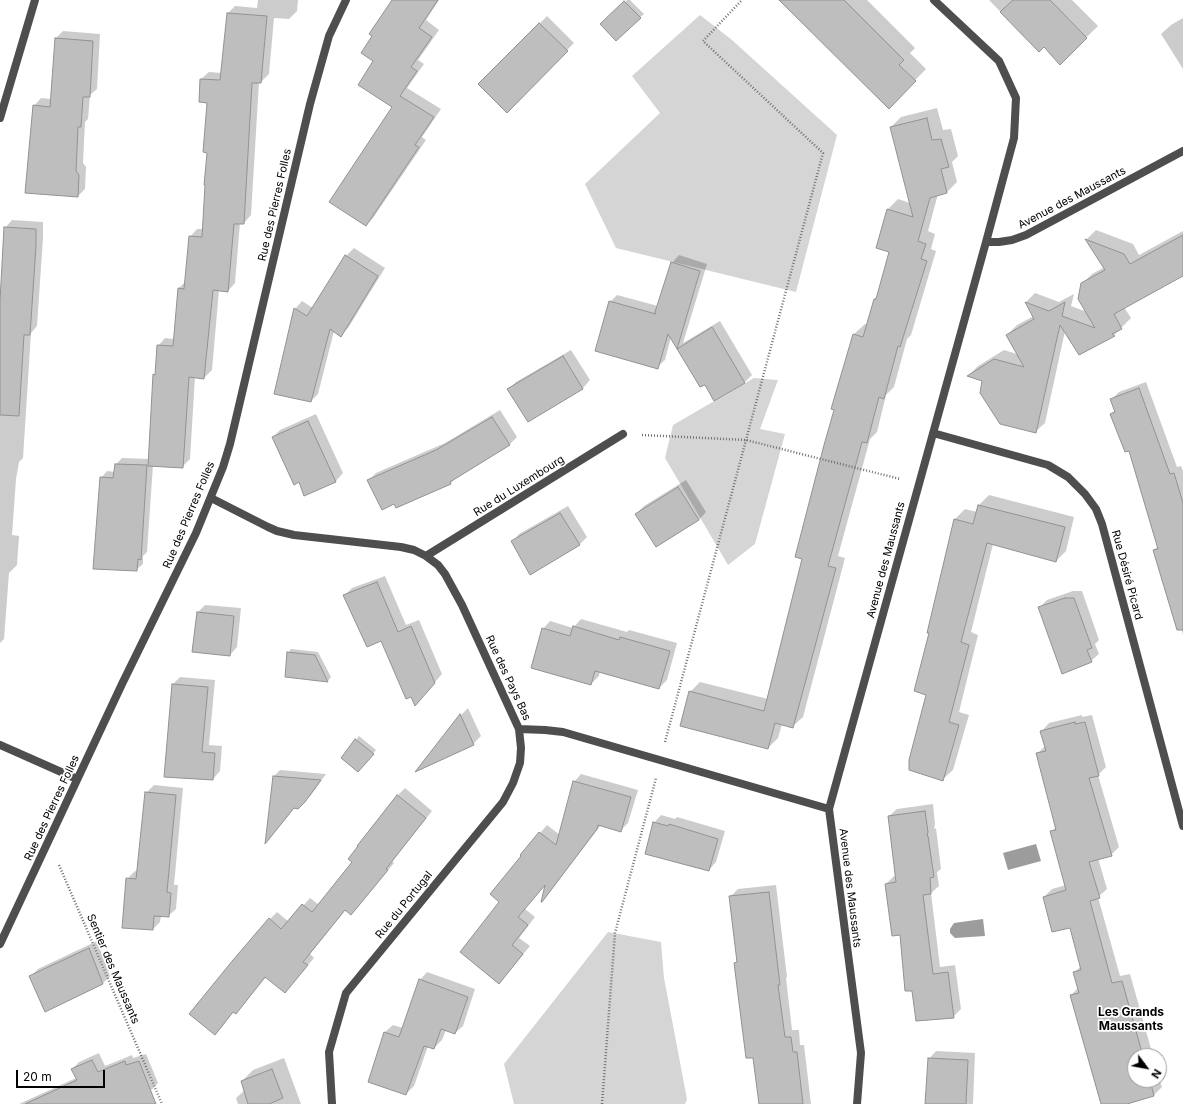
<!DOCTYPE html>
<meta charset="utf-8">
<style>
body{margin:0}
#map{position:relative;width:1183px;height:1104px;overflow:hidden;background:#fff;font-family:Inter,sans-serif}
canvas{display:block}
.north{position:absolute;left:1127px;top:1048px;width:40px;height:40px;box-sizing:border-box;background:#fff;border:1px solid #999;border-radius:50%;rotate:122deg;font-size:11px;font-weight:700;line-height:16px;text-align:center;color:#000}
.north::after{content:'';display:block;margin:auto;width:14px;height:18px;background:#000;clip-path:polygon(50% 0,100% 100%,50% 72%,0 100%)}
.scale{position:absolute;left:16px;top:1070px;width:89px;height:18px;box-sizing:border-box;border:2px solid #000;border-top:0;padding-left:5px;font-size:12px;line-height:14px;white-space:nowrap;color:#000;-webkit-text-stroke:3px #fff;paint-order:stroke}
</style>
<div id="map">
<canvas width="1183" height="1104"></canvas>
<div class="north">N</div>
<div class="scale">20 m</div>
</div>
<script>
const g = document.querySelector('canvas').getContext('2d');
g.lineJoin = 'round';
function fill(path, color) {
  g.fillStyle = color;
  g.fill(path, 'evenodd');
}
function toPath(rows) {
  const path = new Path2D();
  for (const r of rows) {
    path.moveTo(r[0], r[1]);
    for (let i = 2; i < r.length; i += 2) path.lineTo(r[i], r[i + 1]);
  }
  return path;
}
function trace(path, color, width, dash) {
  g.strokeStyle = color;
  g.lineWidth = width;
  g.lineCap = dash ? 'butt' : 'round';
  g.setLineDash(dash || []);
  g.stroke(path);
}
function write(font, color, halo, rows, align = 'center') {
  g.font = font + ' Inter,sans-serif';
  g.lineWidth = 3.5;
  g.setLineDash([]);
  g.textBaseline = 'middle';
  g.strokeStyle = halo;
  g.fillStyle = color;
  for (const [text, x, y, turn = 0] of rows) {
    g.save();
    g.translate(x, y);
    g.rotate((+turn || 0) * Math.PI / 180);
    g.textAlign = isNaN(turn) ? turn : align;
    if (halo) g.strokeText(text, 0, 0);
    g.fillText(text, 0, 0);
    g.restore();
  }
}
fill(toPath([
 [700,15,732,40,837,135,796,292,616,248,585,184,660,113,632,76],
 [754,378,778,380,760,429,785,434,755,544,728,565,665,458,673,425],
 [608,932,661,942,664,978,687,1099,685,1104,514,1104,504,1064]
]), '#d5d5d5');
fill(toPath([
 [1036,844,1041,861,1008,870,1003,853],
 [983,919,985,936,955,938,950,933,950,929,954,923]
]), '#9c9c9c');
fill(toPath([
 [258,0,298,0,297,11,289,19,274,18,269,74,261,82,259,82,251,215,244,223,240,223,235,283,228,291,219,290,212,370,204,378,195,377,190,459,182,467,153,465,147,552,143,556,143,564,136,570,101,478,107,471,115,472,116,464,122,458,149,459,154,375,156,373,158,346,165,338,174,339,179,288,185,282,190,237,197,229,203,229,208,152,209,102,201,79,209,72,222,73,228,13,235,6,257,8],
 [393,0,439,0,426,20,439,30,418,60,424,64,407,88,441,109,422,137,426,140,373,218,366,225,394,107,375,61,374,36],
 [627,0,630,0,644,14,616,39,602,24],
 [780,0,867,0,915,48,910,53,926,69,889,107],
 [989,0,1072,0,1098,26,1060,63,1044,46,1039,51],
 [547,16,574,43,507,111,480,84],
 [1183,18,1183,69,1161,34,1171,25],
 [63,31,100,34,97,89,90,95,88,119,85,122,83,163,86,167,85,189,78,196,34,106,41,98,51,99,56,38],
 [937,108,943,130,951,129,958,156,952,162,957,182,947,192,938,194,928,231,935,234,931,249,936,251,911,335,907,339,894,387,886,395,877,432,870,439,838,556,845,558,803,717,792,727,782,724,778,738,768,748,690,692,700,682,768,699,803,559,854,334,865,324,868,325,875,299,877,297,890,251,888,209,898,199,910,203,891,127,901,117],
 [12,220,43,222,43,238,37,326,31,333,23,458,19,462,16,479,12,535,19,536,17,565,9,573,4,639,0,643,0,324,5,228],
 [1096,230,1133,244,1139,255,1183,231,1183,275,1124,307,1131,318,1114,335,1079,354,1065,331,1045,423,1035,432,984,380,969,375,978,366,1004,350,1017,354,1007,335,1017,325,1034,316,1026,302,1035,293,1059,302,1074,294,1071,306,1087,312,1082,284,1092,274,1105,267,1087,239],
 [354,248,385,268,348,328,341,335,334,331,318,394,311,401,295,309,302,301,313,308,346,256],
 [679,255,707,264,683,343,720,321,752,375,745,382,715,399,705,383,700,386,671,337,665,360,657,367,610,302,617,295,658,306,672,263],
 [571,350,590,380,583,388,528,421,509,389,516,382],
 [1146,382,1177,467,1181,466,1183,471,1183,635,1177,612,1154,550,1158,546,1130,450,1111,414,1115,410,1112,399,1119,392],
 [500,410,517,437,509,445,456,477,451,483,396,507,394,503,369,480,376,473,445,443],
 [316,414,343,473,336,481,305,494,299,481,273,437,280,430],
 [686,480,706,512,699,520,656,546,636,514,644,506],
 [989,495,1074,517,1066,551,1056,561,993,544,971,632,978,635,959,712,969,715,953,770,943,779,927,694,930,633,928,632,955,519,965,509,977,512,979,505],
 [568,506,587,537,579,545,512,542,519,534],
 [385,576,406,625,419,620,442,674,422,697,381,639,344,596,352,588],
 [1073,591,1082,591,1099,640,1095,644,1099,654,1091,661,1039,608,1047,600],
 [205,605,241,608,237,647,230,655,198,612],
 [581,619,627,632,629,630,677,643,667,680,659,688,600,671,599,676,591,684,543,629,550,621,573,628],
 [291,649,318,652,331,677,328,681,286,676,288,653],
 [180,677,215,680,209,745,222,746,220,771,213,779,173,684],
 [468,708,481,736,473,744,418,769,461,715],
 [1082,715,1082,717,1092,715,1106,767,1098,775,1119,847,1111,855,1098,858,1107,889,1098,897,1120,976,1130,974,1153,1056,1135,1056,1135,1080,1159,1080,1159,1078,1162,1087,1154,1095,1124,1104,1102,1104,1071,995,1078,988,1074,973,1081,966,1071,926,1044,897,1052,889,1066,885,1051,832,1057,826,1038,753,1045,746,1042,731,1049,723],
 [359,736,376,750,362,767,356,740],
 [280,770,326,774,311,795,298,807,295,807,267,842,273,777],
 [581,774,638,790,628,823,620,831,601,825,549,893,542,900,547,883,525,909,535,917,519,938,530,946,506,975,499,982,501,902,523,856,522,854,540,833,547,825,560,835,574,782],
 [154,785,183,788,174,885,178,885,176,909,168,916,161,916,160,922,153,929,127,879,135,871,138,871,146,793],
 [405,788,432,811,392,861,394,863,358,907,351,914,346,909,310,954,314,958,285,992,266,977,243,1005,236,1012,234,1011,222,1027,215,1034,270,919,277,912,289,922,310,898,319,905,354,862,359,845,398,795],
 [933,804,935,824,934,829,936,828,941,869,937,872,939,886,931,893,940,967,955,965,961,1009,953,1017,913,990,901,933,886,884,894,876,896,876,889,816,897,809],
 [661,815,675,819,677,817,725,831,716,862,709,870,654,823],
 [776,885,787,977,786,978,792,1030,799,1030,800,1045,804,1045,811,1104,760,1104,754,1057,735,963,738,960,730,897,738,889],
 [97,941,110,976,103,983,30,977,38,969],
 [427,972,475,989,463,1026,455,1033,446,1030,442,1040,434,1048,428,1046,414,1086,406,1094,369,1082,385,1032,393,1025,403,1028,420,980],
 [936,1051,975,1053,973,1104,926,1104,929,1059],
 [99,1053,105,1066,132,1055,133,1058,146,1054,158,1083,151,1090,121,1104,19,1104,76,1078,72,1069,79,1062],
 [284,1058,301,1104,238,1104,236,1098,245,1090,242,1081,253,1070]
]), '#0003');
const building = toPath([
 [392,0,438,0,419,28,432,37,411,67,417,71,400,96,434,117,415,145,419,147,366,226,329,202,392,107,358,85,373,61,361,53,372,36,369,34,392,0],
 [779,0,844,0,904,60,899,65,916,81,889,109,779,0],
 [1013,0,1050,0,1087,38,1060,65,1044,47,1039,52,1000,12,1013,0],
 [624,1,641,18,616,41,600,24,624,1],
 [227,13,267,16,261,83,252,83,244,224,234,224,228,292,213,290,204,379,189,377,183,468,148,466,153,374,155,375,157,345,173,346,178,288,184,289,189,236,202,237,205,185,204,185,207,153,203,152,207,103,199,102,200,79,220,80,227,13],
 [539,23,568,51,507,113,478,84,539,23],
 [55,38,93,41,90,97,83,97,81,127,78,127,76,171,79,175,78,197,25,193,33,105,50,107,55,38],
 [927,118,932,140,941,139,949,167,941,169,947,193,930,198,918,241,926,244,921,259,927,261,900,347,898,346,884,399,879,397,867,443,862,442,828,566,836,568,793,728,775,723,768,749,680,726,689,691,764,711,802,559,795,557,824,445,834,410,831,409,853,334,863,337,874,299,876,299,889,252,876,248,887,209,913,217,890,127,927,118],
 [4,227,36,229,36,246,30,335,24,335,19,416,0,415,0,301,4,227],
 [1183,235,1183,276,1114,314,1122,329,1112,334,1115,336,1079,355,1060,325,1036,433,1000,424,980,393,982,381,967,376,994,359,1024,367,1006,335,1034,319,1025,302,1049,311,1065,302,1062,316,1095,328,1078,299,1081,283,1105,270,1085,239,1124,254,1130,264,1183,235],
 [345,255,378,276,341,337,330,329,311,402,274,394,294,308,307,316,345,255],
 [671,262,700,271,677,349,712,327,745,383,714,401,705,385,700,387,668,334,658,369,595,351,609,301,656,314,655,312,671,262],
 [563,356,583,389,528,422,507,389,563,356],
 [1139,388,1170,474,1174,473,1183,503,1183,630,1177,630,1153,550,1158,549,1129,451,1125,452,1110,414,1115,412,1110,399,1139,388],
 [492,417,510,445,450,482,451,484,396,508,394,504,382,510,367,480,436,450,492,417],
 [308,421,336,482,304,496,299,482,294,485,272,437,308,421],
 [115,464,147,465,141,560,138,559,137,571,93,569,100,477,113,478,115,464],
 [678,487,699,520,656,547,635,514,678,487],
 [978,505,1065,527,1056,562,987,543,961,642,969,645,949,722,959,725,943,781,909,770,909,760,926,695,914,691,929,633,927,633,954,519,973,524,978,505],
 [560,513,580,545,530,575,511,541,560,513],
 [377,582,398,632,411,626,435,683,415,706,411,697,406,699,381,641,367,647,343,595,377,582],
 [1065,598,1074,598,1092,648,1087,650,1092,662,1062,674,1038,607,1065,598],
 [197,612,234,616,230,656,192,652,197,612],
 [573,626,619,640,620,637,670,651,659,689,595,671,591,685,531,668,542,628,570,636,573,626],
 [287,652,315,655,328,682,285,677,287,652],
 [172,684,208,687,202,752,215,753,213,780,164,777,172,684],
 [460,714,474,745,415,772,460,714],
 [1075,722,1075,724,1085,722,1099,776,1089,778,1112,856,1089,862,1100,898,1090,901,1112,983,1122,981,1143,1056,1135,1056,1135,1080,1150,1080,1154,1096,1127,1104,1101,1104,1070,995,1079,993,1073,972,1081,970,1070,928,1052,932,1043,897,1066,890,1050,831,1056,830,1036,753,1046,751,1040,731,1075,722],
 [355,739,374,754,358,772,341,758,355,739],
 [273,776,321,780,305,802,298,809,294,808,265,844,273,776],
 [573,781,631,797,621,832,598,825,597,829,542,902,541,902,545,885,518,917,528,925,512,945,523,954,499,984,460,952,499,902,490,894,521,856,520,855,539,832,556,845,573,781],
 [145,792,176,795,167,892,171,893,169,917,154,916,153,930,122,928,126,878,136,879,145,792],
 [397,795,426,818,386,869,388,870,351,915,345,910,303,962,308,965,285,993,265,977,236,1014,233,1012,215,1035,189,1014,233,960,269,918,281,929,302,904,312,912,352,862,348,859,358,846,357,846,397,795],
 [925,811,928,832,927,836,928,836,934,877,930,878,931,894,923,895,933,974,948,972,954,1018,916,1021,912,991,905,991,900,935,892,936,885,884,896,882,888,816,925,811],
 [653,822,668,826,669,824,718,839,709,871,645,854,653,822],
 [769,892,780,985,778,985,785,1037,791,1037,793,1052,797,1052,803,1104,759,1104,753,1058,746,1058,734,963,737,962,729,896,769,892],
 [89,948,103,984,45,1012,29,976,89,948],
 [419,979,468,997,455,1034,441,1029,434,1049,424,1046,406,1095,368,1082,384,1032,399,1037,419,979],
 [928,1058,968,1060,966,1104,925,1104,928,1058],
 [92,1060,98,1072,125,1061,126,1065,139,1061,156,1104,25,1104,77,1080,71,1069,92,1060],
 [272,1069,283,1098,269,1104,248,1104,241,1081,272,1069]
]);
fill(building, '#bebebe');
trace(building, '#929292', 1);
trace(toPath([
 [642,435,746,440,900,479],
 [665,742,823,153,703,41,742,0],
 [59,865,162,1104],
 [602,1104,615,933,656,778]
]), '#707070', 2.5, [1, 2]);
trace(toPath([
 [934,0,999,61,1016,98,1014,138,986,242],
 [0,118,35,0],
 [933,433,1048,465,1068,477,1085,494,1096,509,1102,524,1183,826],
 [211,498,268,527,277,531,294,535,401,547,414,550,426,556,438,565,445,574,462,605,519,729,545,730,563,732,829,809],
 [426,556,623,434],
 [0,745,77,779],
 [0,944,122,684,196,533,223,467,230,444,310,104,329,36,346,0],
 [332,1104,329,1052,346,993,503,802,513,783,520,763,521,748,519,729],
 [857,1104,861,1053,829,809,986,242,999,242,1012,240,1026,235,1183,151]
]), '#4e4e4e', 8);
write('11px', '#000', '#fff', [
 ["Avenue des Maussants",1072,198,-28],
 ["Rue des Pierres Folles",275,205,-77],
 ["Rue du Luxembourg",519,486,-32],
 ["Rue des Pierres Folles",189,515,-67],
 ["Avenue des Maussants",886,560,-75],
 ["Rue Désiré Picard",1127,575,75],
 ["Rue des Pays Bas",508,678,65],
 ["Rue des Pierres Folles",52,808,-65],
 ["Avenue des Maussants",850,888,83],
 ["Rue du Portugal",404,905,-51],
 ["Sentier des Maussants",113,969,67]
]);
write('bold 12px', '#000', '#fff', [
 ["Les Grands",1131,1012],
 ["Maussants",1131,1026]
]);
</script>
